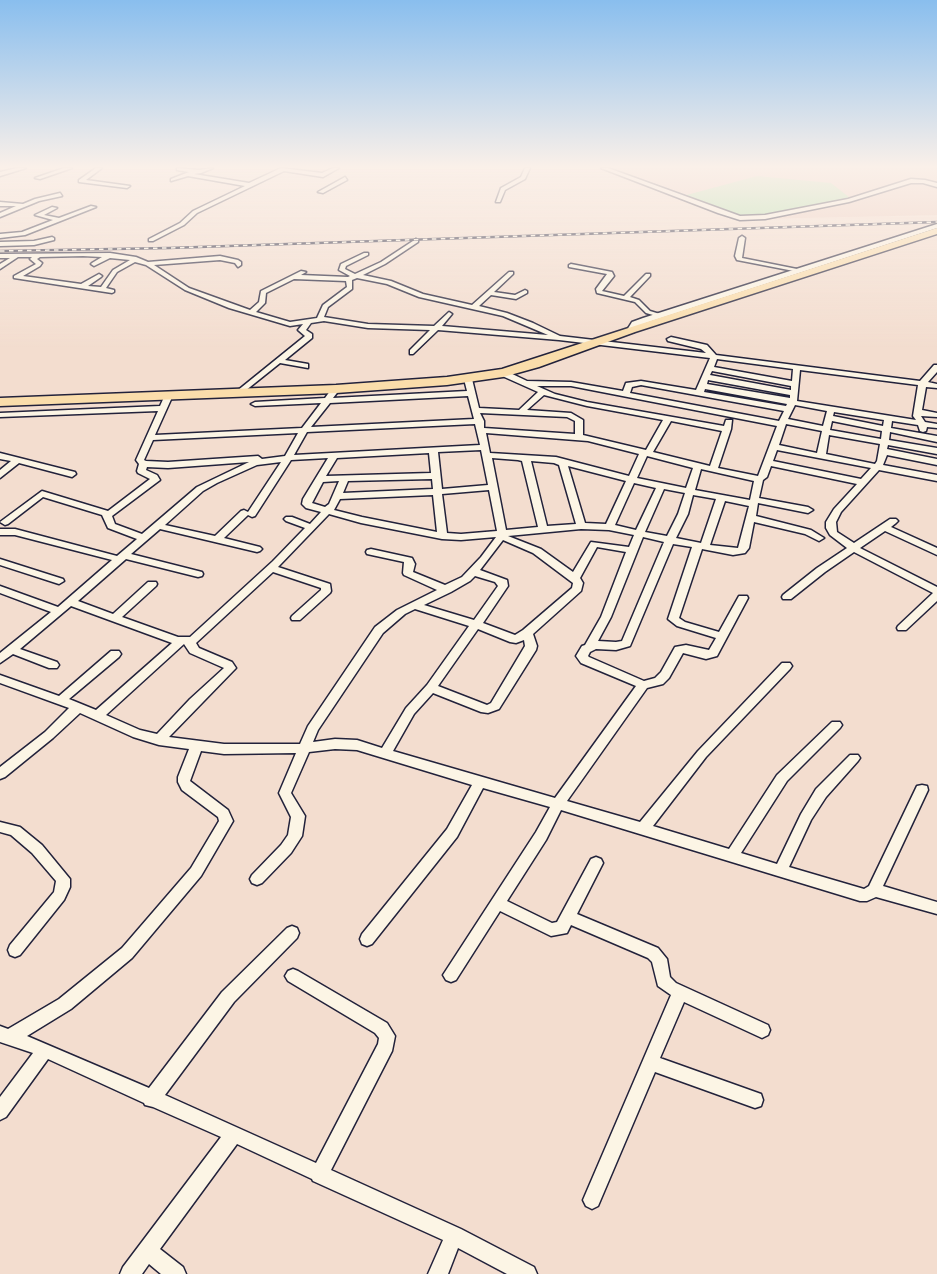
<!DOCTYPE html>
<style>
body{margin:0}
canvas{display:block;background:#f3ddcf}
</style>
<canvas width="937" height="1274"></canvas>
<script>
const ctx = document.querySelector('canvas').getContext('2d');
ctx.lineJoin = 'round';
function paint(path, color) { ctx.fillStyle = color; ctx.fill(path, 'evenodd'); }
const poly = rows => new Path2D(rows.map(r => 'M' + r).join(''));
function stroke(path, color, width, dash) { ctx.strokeStyle = color; ctx.lineWidth = width; ctx.lineCap = dash ? 'butt' : 'round'; ctx.setLineDash(dash || []); ctx.stroke(path); }
const built = poly([
 [613,168,937,168,937,215,755,219]
]);
const green = poly([
 [757,176,831,183,854,201,774,217,738,216,683,196]
]);
const minor = poly([
 [17,168,26,168,0,176,0,172,17,168],
 [64,168,72,168,40,179,35,178,64,168],
 [96,168,102,168,86,180,130,186,127,188,79,182,79,180,96,168],
 [177,168,199,170,213,168,201,173,194,174,249,183,281,168,322,173,333,168,339,168,323,177,284,171,197,213,184,225,153,241,149,241,149,239,180,223,193,211,245,186,188,176,171,181,171,179,189,172,177,170,177,168],
 [525,168,530,168,525,179,505,190,500,202,496,202,501,188,521,177,525,168],
 [601,168,608,168,740,216,765,215,848,199,911,179,925,180,937,183,937,187,923,183,911,183,849,202,765,219,740,220,718,213,601,168],
 [345,177,347,180,323,193,318,192,345,177],
 [60,193,62,196,39,201,0,217,0,213,16,206,0,206,0,202,23,204,35,199,60,193],
 [91,206,96,207,25,235,0,238,0,234,22,232,53,220,35,215,52,207,57,208,44,215,59,218,91,206],
 [742,236,745,238,742,258,802,270,799,272,737,260,735,256,739,238,742,236],
 [52,237,54,238,54,240,34,245,0,246,0,242,34,241,52,237],
 [416,239,418,240,418,242,385,264,363,275,391,281,423,294,472,305,509,272,513,272,513,274,494,292,515,295,525,290,527,291,527,293,516,299,491,295,479,306,507,313,533,323,560,336,706,353,701,349,668,341,667,339,671,337,707,345,716,355,920,381,934,365,937,365,937,372,928,382,937,384,937,388,926,387,922,410,937,413,937,417,921,416,925,422,937,424,937,428,927,427,926,431,923,432,920,431,918,425,892,421,891,428,937,436,937,442,890,432,889,440,937,448,937,454,888,445,887,449,937,459,937,465,887,455,883,465,937,475,937,481,879,470,841,512,836,522,837,532,854,543,890,519,896,519,898,521,896,523,891,527,937,548,937,555,885,531,860,548,937,587,937,601,906,630,898,630,897,628,898,626,933,593,854,552,825,572,791,599,783,599,782,597,783,595,817,568,847,548,830,535,826,528,826,522,834,509,857,484,771,466,767,477,763,480,759,498,808,507,813,510,808,513,758,503,756,516,811,530,824,538,819,541,805,534,754,522,749,548,745,553,733,555,702,549,679,618,685,622,719,632,739,596,747,596,748,598,717,656,706,659,683,653,669,678,663,684,647,688,567,801,640,822,698,751,782,663,790,663,792,666,790,669,706,757,653,826,729,849,777,775,832,722,840,722,842,725,840,728,787,781,741,853,777,864,801,814,816,789,850,755,858,755,860,758,858,761,826,797,811,820,789,867,864,889,869,886,917,786,922,785,927,786,928,790,883,886,937,902,937,914,876,897,867,901,860,901,561,810,546,840,507,901,552,923,557,922,591,859,596,857,601,859,603,863,577,914,658,948,667,959,670,977,676,983,768,1025,770,1030,768,1035,762,1038,684,1002,660,1058,761,1094,763,1100,761,1106,755,1108,655,1072,598,1206,592,1209,586,1206,583,1200,671,995,658,986,652,962,648,958,571,925,567,933,551,936,500,911,456,980,451,982,446,980,443,975,536,832,550,807,483,788,457,837,372,944,367,946,362,944,360,939,362,934,447,829,472,785,357,750,335,749,309,752,291,793,305,816,302,836,291,853,262,883,257,885,252,883,250,879,252,875,281,845,288,835,291,817,279,793,296,753,224,754,201,751,190,781,228,810,233,821,201,876,132,958,71,1009,27,1036,149,1088,222,992,287,928,292,926,297,928,299,933,297,938,234,1002,165,1095,316,1163,378,1044,379,1038,375,1033,288,981,285,976,288,971,293,969,298,971,387,1023,395,1036,392,1051,331,1170,461,1229,534,1267,537,1274,507,1274,458,1248,448,1274,428,1274,443,1240,313,1181,312,1179,237,1144,160,1249,183,1267,186,1274,161,1274,149,1264,142,1274,120,1274,123,1267,221,1137,153,1107,145,1105,144,1103,48,1059,6,1117,0,1120,0,1097,33,1053,0,1042,0,1026,8,1029,59,999,122,948,191,868,219,821,218,817,182,790,178,782,178,777,189,749,159,745,133,737,80,713,53,738,5,777,0,779,0,767,45,732,69,708,0,683,0,675,59,696,111,651,119,651,121,654,119,657,69,699,96,710,172,643,71,606,20,649,57,662,59,665,57,668,49,668,13,654,0,663,0,653,51,612,0,593,0,586,58,607,112,560,15,535,0,535,0,529,15,529,117,556,137,539,108,528,102,515,43,497,8,524,5,525,0,522,42,491,108,511,150,479,138,473,137,471,139,464,136,460,158,411,0,417,0,413,160,406,165,395,169,393,173,395,155,435,302,428,321,403,255,406,251,404,255,402,325,398,333,387,336,387,340,389,333,398,467,391,464,379,468,377,472,379,479,408,519,410,538,392,500,375,500,371,506,371,527,381,571,382,623,391,626,383,641,381,696,390,710,358,559,340,438,330,413,354,410,354,410,350,430,330,368,328,324,321,311,323,306,330,312,334,312,338,285,360,308,364,308,368,280,363,240,395,237,395,237,391,305,336,298,330,303,324,290,326,229,308,185,290,146,265,135,262,117,272,106,288,114,290,114,292,112,293,14,278,14,276,36,264,30,259,32,257,18,257,0,269,0,264,10,258,0,258,0,254,110,253,136,257,148,262,220,256,238,260,241,262,241,265,238,267,235,263,220,260,154,265,189,288,250,310,259,302,261,291,301,271,306,272,301,275,348,277,350,276,339,270,341,264,364,253,368,253,368,255,346,266,345,269,355,274,381,262,416,239],
 [83,256,102,257,92,263,91,264,94,266,110,258,130,260,113,270,101,287,88,286,101,277,102,276,99,274,81,284,23,276,40,266,42,263,37,259,40,257,83,256],
 [357,278,387,284,419,297,503,316,548,335,442,326,452,314,449,312,434,326,368,324,324,317,328,307,352,289,352,280,357,278],
 [294,279,346,281,347,287,323,305,317,318,290,322,256,312,265,303,266,293,294,279],
 [717,359,793,369,792,381,714,367,717,359],
 [800,370,918,385,913,416,916,420,797,401,800,370],
 [712,371,791,386,791,390,710,375,712,371],
 [708,380,790,395,790,398,707,384,708,380],
 [641,385,784,411,779,421,630,393,632,387,641,385],
 [537,386,571,386,777,426,758,476,718,468,731,429,732,420,726,420,724,426,587,402,555,394,537,386],
 [705,389,787,404,786,406,704,392,705,389],
 [544,395,587,406,663,420,646,450,583,435,583,420,571,413,527,410,544,395],
 [468,396,474,419,311,427,330,403,468,396],
 [795,405,827,411,823,426,788,419,795,405],
 [834,412,884,420,883,426,833,416,834,412],
 [480,413,567,417,575,421,575,434,484,428,484,421,480,413],
 [671,421,722,431,710,466,653,452,671,421],
 [832,421,882,431,881,439,830,430,832,421],
 [475,424,480,445,294,455,307,432,475,424],
 [786,424,822,431,817,453,779,445,786,424],
 [298,433,285,456,262,459,258,456,168,462,146,461,144,460,153,440,298,433],
 [486,433,588,441,639,454,629,476,556,457,490,453,486,433],
 [829,435,880,444,877,461,875,464,826,454,829,435],
 [481,450,488,485,442,489,438,452,481,450],
 [777,450,871,468,861,479,773,461,777,450],
 [429,453,431,473,326,476,337,458,429,453],
 [647,456,693,468,686,488,637,478,647,456],
 [328,458,303,499,302,504,306,508,321,512,310,524,292,517,286,517,284,519,286,521,305,528,273,561,190,637,178,637,122,617,156,586,157,584,156,582,148,582,113,614,78,601,126,559,198,577,202,576,203,574,202,572,131,554,160,529,257,552,260,551,262,549,260,547,224,538,248,515,252,517,255,516,291,460,328,458],
 [492,458,518,460,522,461,538,527,506,530,492,458],
 [531,461,554,463,559,465,576,524,547,526,531,461],
 [249,462,197,487,142,534,115,524,112,516,160,480,157,475,146,470,147,467,168,468,249,462],
 [281,462,248,512,244,510,241,511,215,536,165,525,203,491,217,483,257,465,281,462],
 [568,466,626,481,606,524,585,523,568,466],
 [701,469,754,481,750,500,695,490,701,469],
 [432,479,433,489,343,493,348,481,432,479],
 [339,481,329,504,325,507,312,503,323,482,339,481],
 [634,483,656,488,636,530,615,525,634,483],
 [664,489,685,493,678,514,667,536,645,532,664,489],
 [489,490,497,531,461,534,447,533,442,494,489,490],
 [433,495,437,532,362,517,334,510,340,499,433,495],
 [693,495,716,499,701,543,676,538,688,514,693,495],
 [725,501,749,506,738,548,710,545,725,501],
 [329,514,361,523,442,539,461,540,496,537,481,557,462,577,445,585,413,572,415,564,412,558,371,549,367,550,366,552,367,554,404,562,403,573,404,575,437,590,397,610,375,627,308,726,300,744,224,744,169,737,236,668,232,662,199,648,196,643,273,572,321,588,321,590,292,616,291,618,292,620,300,620,330,593,331,591,330,584,278,567,329,514],
 [581,529,609,530,634,535,629,547,591,542,573,572,541,549,508,536,581,529],
 [643,537,664,542,622,641,616,642,598,641,611,617,643,537],
 [503,540,533,553,573,583,572,588,523,630,515,635,483,623,508,586,507,580,480,570,503,540],
 [673,544,692,547,668,619,677,626,716,638,709,650,686,645,675,647,661,672,655,678,644,681,589,657,588,656,590,652,596,649,616,650,630,646,673,544],
 [597,547,626,552,601,617,585,645,582,646,576,656,581,663,636,686,555,798,393,751,414,714,433,693,481,712,488,713,499,709,536,650,537,646,533,634,581,591,583,583,580,578,597,547],
 [475,576,495,582,498,586,474,620,424,605,451,592,470,581,475,576],
 [415,609,469,626,427,685,406,708,382,748,357,740,335,739,313,742,318,730,383,633,405,614,415,609],
 [478,629,510,642,516,643,524,640,525,646,491,703,487,705,438,686,478,629],
 [184,644,190,653,224,668,190,699,157,734,140,730,106,715,184,644],
 [571,264,612,272,614,276,602,291,624,296,646,274,650,274,650,276,630,297,639,300,650,311,663,315,660,317,646,313,635,302,597,293,596,289,607,274,569,267,569,265,571,264],
 [0,453,75,472,76,474,72,477,19,463,0,478,0,470,11,461,0,459,0,453],
 [0,559,63,579,64,581,59,584,0,565,0,559],
 [0,822,20,827,42,845,70,879,70,887,64,900,20,955,15,957,10,955,8,950,10,945,54,892,56,881,32,853,11,835,0,832,0,822]
]);
const tertiary = poly([
 [937,224,937,228,649,322,638,326,634,332,628,332,627,330,632,322,643,318,937,224]
]);
const trunk = poly([
 [937,228,937,234,635,332,539,367,503,377,447,385,336,393,0,406,0,398,336,385,447,377,502,369,937,228]
]);
const rail = poly([
 [0,251,169,248,937,222]
]);
paint(built, '#edccbf');
paint(green, '#a9e3a9');
stroke(minor, '#22223b', 3);
stroke(tertiary, '#22223b', 3);
stroke(trunk, '#22223b', 3);
paint(minor, '#fcf5e5');
paint(tertiary, '#fcf5e5');
paint(trunk, '#faddab');
stroke(rail, '#22223b', 2.5);
stroke(rail, '#fcf5e5', 1.5, [4.5]);
const sky = ctx.createLinearGradient(0, 0, 0, 347);
sky.addColorStop(0, '#89beee');
sky.addColorStop(0.48, '#faf0e9');
sky.addColorStop(1, '#faf0e900');
ctx.fillStyle = sky;
ctx.fillRect(0, 0, 937, 347);
</script>
